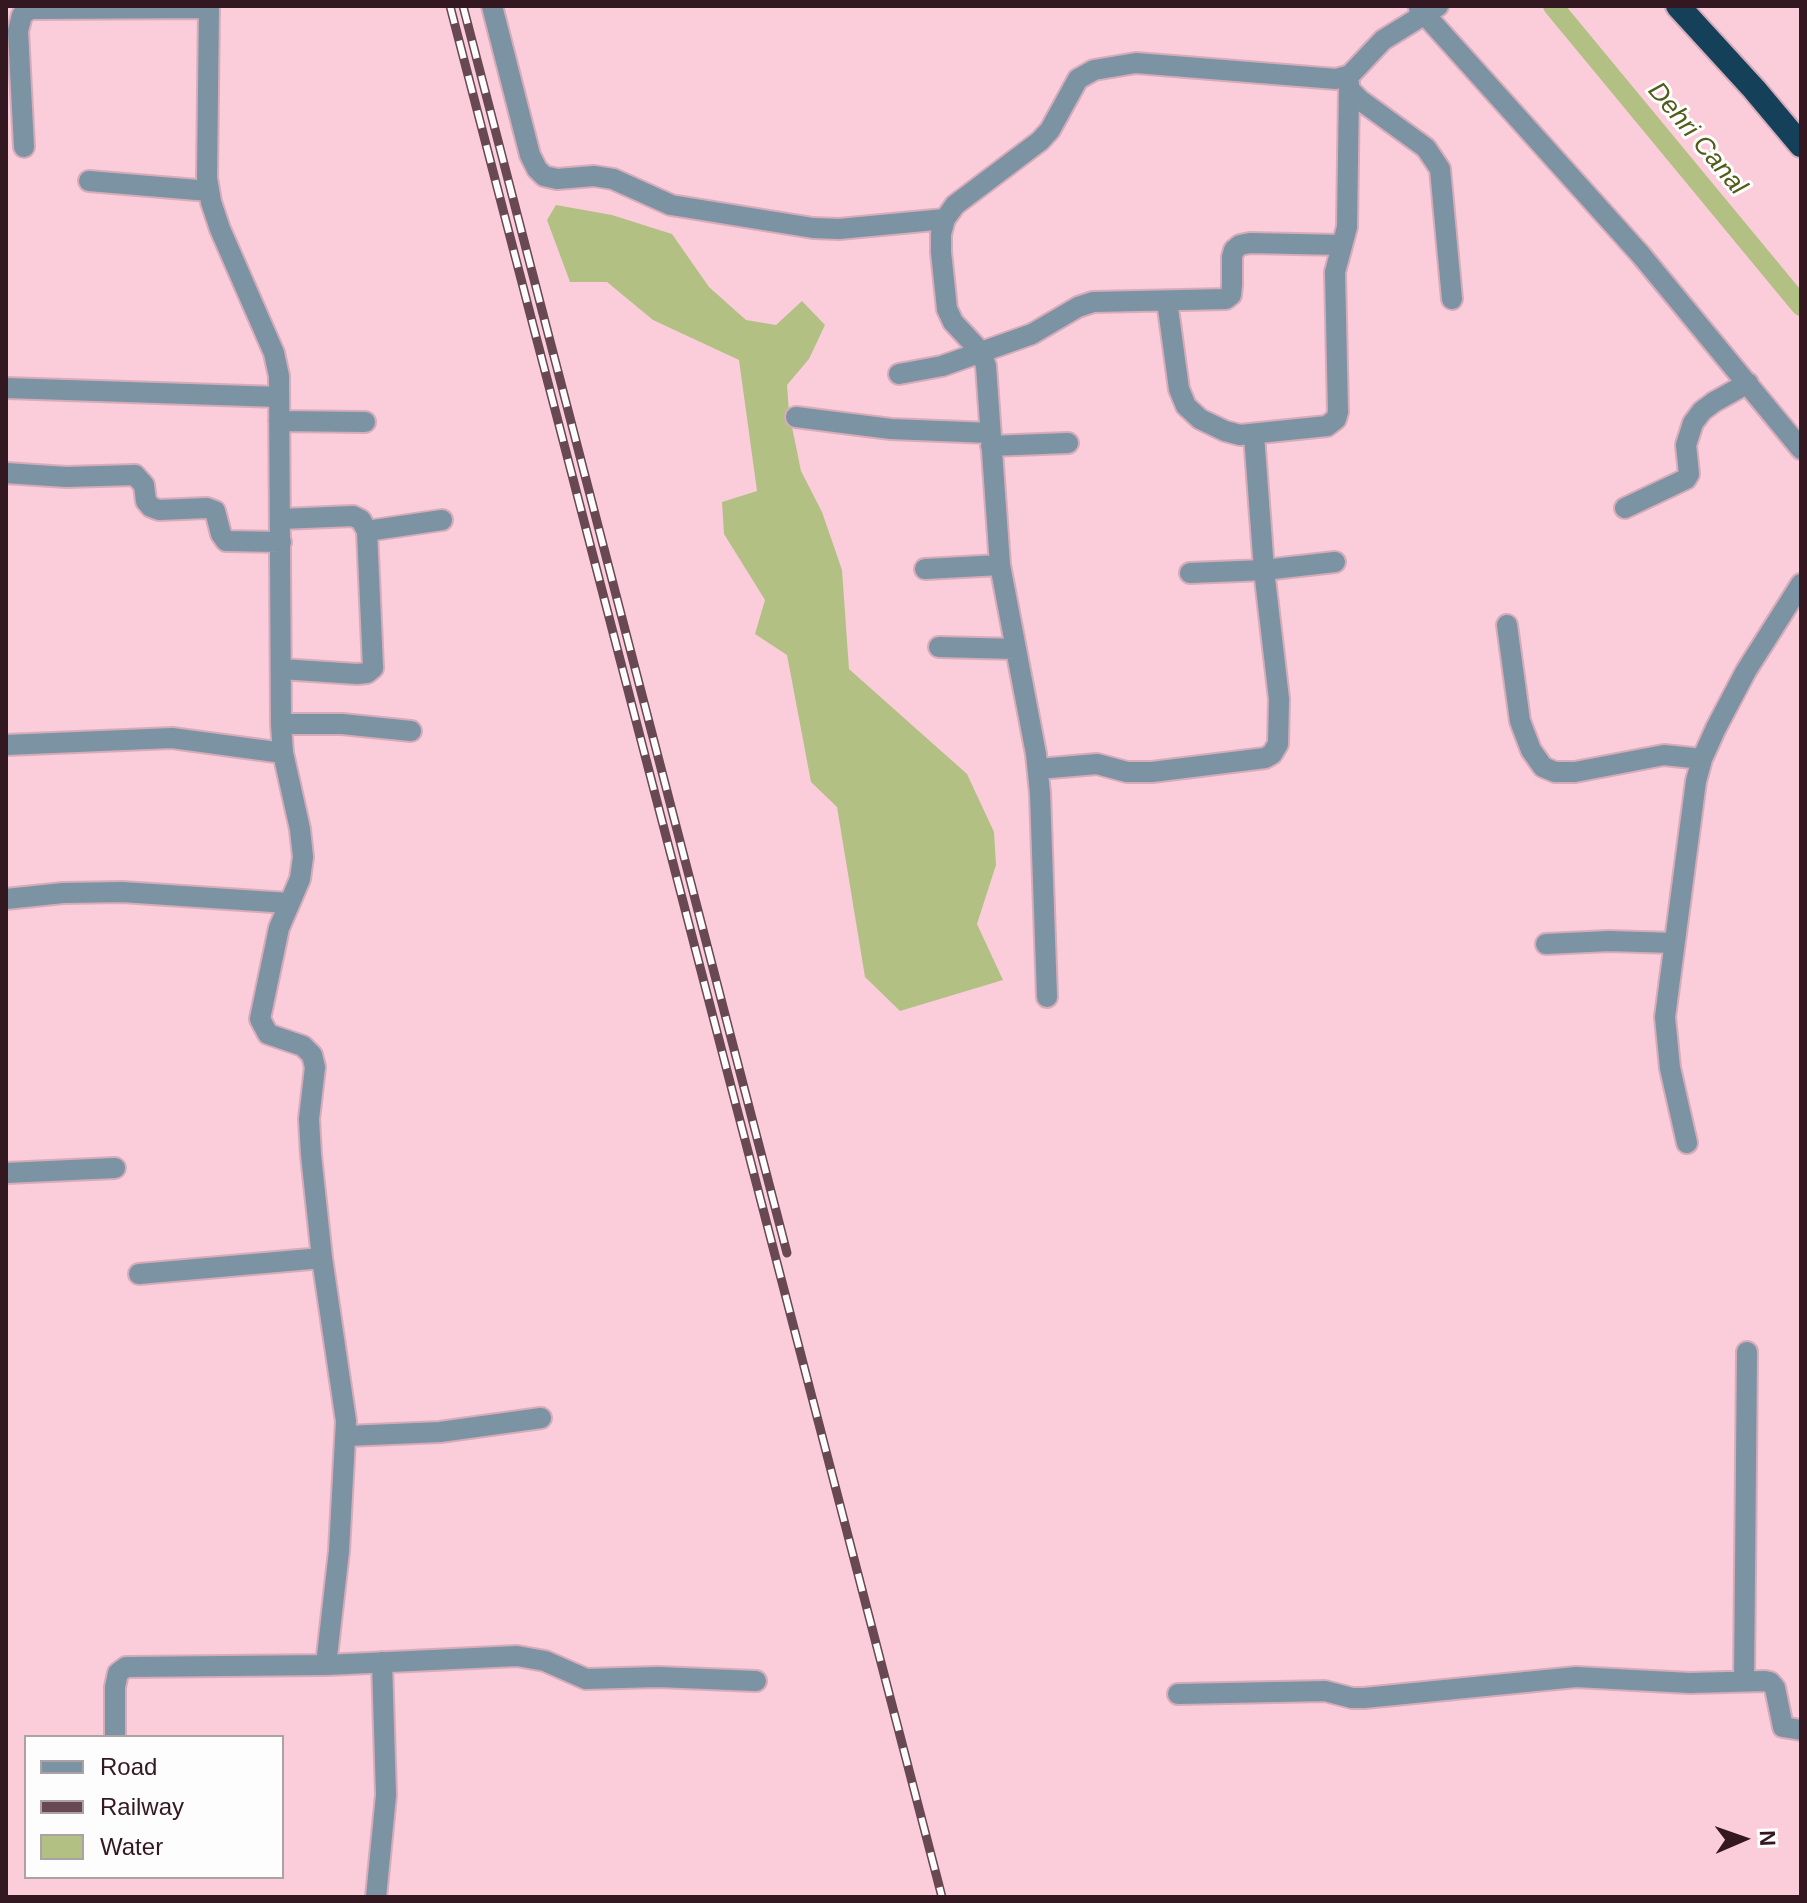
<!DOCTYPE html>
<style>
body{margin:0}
#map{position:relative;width:1807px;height:1903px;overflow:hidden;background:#fbcddb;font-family:Helvetica,sans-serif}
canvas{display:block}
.frame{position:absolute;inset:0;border:8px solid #331822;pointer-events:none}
.legend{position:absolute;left:24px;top:1735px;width:260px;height:144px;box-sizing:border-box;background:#fcfdfc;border:2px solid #aca1a5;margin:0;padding:10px 14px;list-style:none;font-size:24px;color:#331822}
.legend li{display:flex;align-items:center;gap:16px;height:40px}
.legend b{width:40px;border:2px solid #aca1a5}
.north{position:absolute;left:1703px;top:1799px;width:80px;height:80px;-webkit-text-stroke:6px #fcfdfc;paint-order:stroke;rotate:88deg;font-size:22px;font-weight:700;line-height:32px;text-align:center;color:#331822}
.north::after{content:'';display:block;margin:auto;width:28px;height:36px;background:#331822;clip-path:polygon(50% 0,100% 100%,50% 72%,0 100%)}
</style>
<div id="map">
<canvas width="1807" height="1903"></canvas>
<div class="frame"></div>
<ul class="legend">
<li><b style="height:10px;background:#7b93a3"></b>Road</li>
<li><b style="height:10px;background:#684853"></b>Railway</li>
<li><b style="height:22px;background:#b3c084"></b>Water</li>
</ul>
<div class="north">N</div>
</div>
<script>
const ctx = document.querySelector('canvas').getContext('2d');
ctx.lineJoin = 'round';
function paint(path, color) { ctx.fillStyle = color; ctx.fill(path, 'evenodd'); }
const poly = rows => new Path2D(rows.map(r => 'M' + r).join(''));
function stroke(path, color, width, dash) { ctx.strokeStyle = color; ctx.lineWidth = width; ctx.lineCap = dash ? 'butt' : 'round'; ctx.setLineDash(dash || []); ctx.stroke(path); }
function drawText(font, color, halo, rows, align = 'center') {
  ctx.font = font + ' Helvetica,sans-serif'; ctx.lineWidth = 6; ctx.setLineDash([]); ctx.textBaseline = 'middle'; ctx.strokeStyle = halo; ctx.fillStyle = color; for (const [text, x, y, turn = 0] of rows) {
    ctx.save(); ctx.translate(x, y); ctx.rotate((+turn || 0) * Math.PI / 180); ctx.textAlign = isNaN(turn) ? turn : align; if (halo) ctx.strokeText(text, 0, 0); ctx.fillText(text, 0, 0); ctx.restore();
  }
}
const water = poly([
 [556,205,612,215,672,234,709,287,746,320,776,325,802,301,825,325,809,359,787,385,789,412,801,471,822,512,842,570,849,669,967,774,994,832,996,865,977,924,1003,980,900,1011,865,977,837,807,811,782,787,655,755,634,765,600,724,534,722,502,757,491,739,360,653,320,607,282,570,282,547,220]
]);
const canal = poly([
 [1553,6,1801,306]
]);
const minor = poly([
 [209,6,207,178,211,202,220,229,274,353,279,376,281,724,283,753,300,829,303,857,300,879,279,928,260,1019,268,1034,303,1046,312,1055,315,1067,309,1119,311,1155,322,1258,346,1421,339,1551,326,1665,517,1656,545,1661,586,1679,658,1677,756,1681],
 [492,6,530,155,537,169,544,176,557,179,594,176,613,179,671,205,813,228,839,229,945,219],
 [1419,8,1641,255,1801,449],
 [1349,83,1349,89,1360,100,1426,148,1440,169,1452,299],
 [24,147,18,31,22,15,30,9,209,8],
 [89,181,209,191],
 [1167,301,1179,389,1186,406,1200,419,1225,431,1240,435,1327,426,1336,419,1338,412,1335,272,1347,227,1349,89],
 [899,374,942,366,1032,334,1078,307,1093,302,1226,299,1231,295,1232,285,1232,257,1234,250,1240,245,1250,243,1342,245],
 [6,388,279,397],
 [796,417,891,429,990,433],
 [279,421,365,422],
 [991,446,1068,443],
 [6,473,66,477,135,475,144,485,146,501,151,507,159,510,207,508,215,511,221,534,226,541,281,542],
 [1625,508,1686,479,1689,474,1686,445,1693,423,1702,411,1714,402,1748,383],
 [281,519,353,516,361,520,367,531,442,520],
 [925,569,1000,565],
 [1190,573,1264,570,1254,435],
 [1507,625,1520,721,1531,750,1543,767,1555,772,1575,772,1664,755,1702,759],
 [939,647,1016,649],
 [281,669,357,674,367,673,373,668,367,531],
 [281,724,342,724,411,731],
 [6,745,172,738,283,753],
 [1038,769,1097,764,1127,772,1152,772,1265,758,1272,754,1278,744,1279,699,1264,570,1335,562],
 [6,899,63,893,122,892,288,903],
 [1546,944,1609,941,1674,943],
 [1047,997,1040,793,1036,754,1000,565,986,366,981,352,953,322,947,309,941,252,941,234,945,219,955,205,1040,141,1050,130,1078,79,1094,70,1136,63,1336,79,1350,75,1383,40,1438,6],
 [1687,1143,1670,1068,1665,1017,1696,781,1702,759,1716,728,1746,671,1801,584],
 [6,1173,115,1168],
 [139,1274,322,1258],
 [346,1436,440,1432,541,1418],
 [1744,1681,1747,1352],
 [1178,1694,1325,1691,1352,1698,1364,1698,1576,1677,1690,1683,1765,1681,1770,1682,1775,1688,1783,1727,1801,1730],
 [115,1737,115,1687,118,1673,126,1667,326,1665],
 [376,1897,386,1795,382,1662]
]);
const highway = poly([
 [1678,6,1754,89,1801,145]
]);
const rail = poly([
 [450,6,942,1897],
 [463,6,787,1253]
]);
const waterNames = [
 ["Dehri Canal",1697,139,50]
];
paint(water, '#b3c084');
stroke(canal, '#b3c084', 20);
stroke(minor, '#d7acba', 24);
stroke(highway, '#d7acba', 28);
stroke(minor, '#7b93a3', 20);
stroke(highway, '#144059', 24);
stroke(rail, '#684853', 9);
stroke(rail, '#fcfdfc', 6, [18]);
drawText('italic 26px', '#515b1a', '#fcfdfc', waterNames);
</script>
